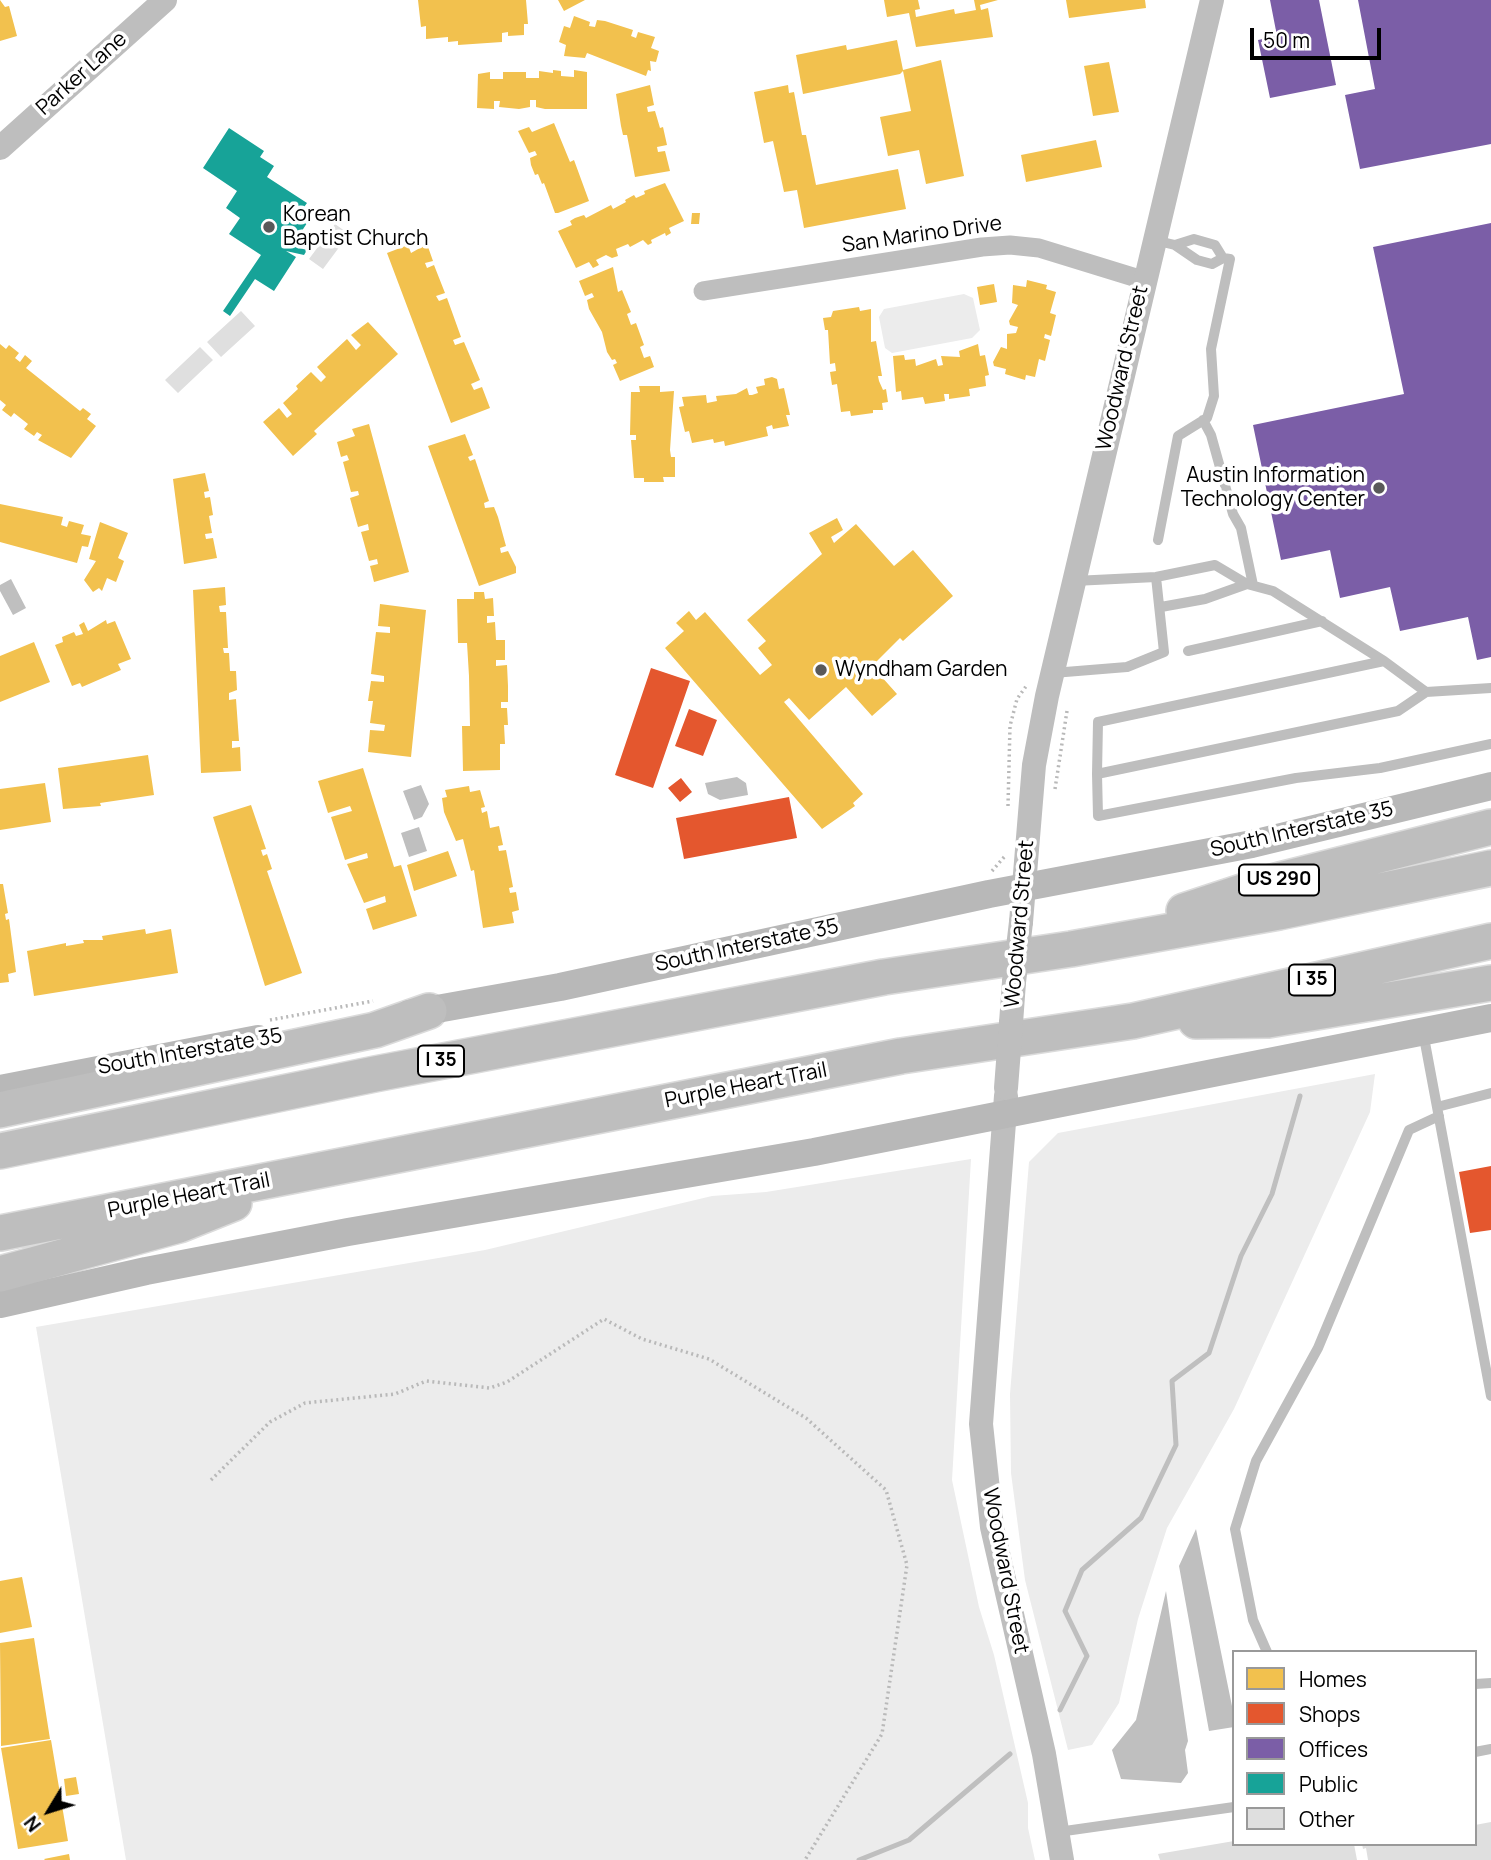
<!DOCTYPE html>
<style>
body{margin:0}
#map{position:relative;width:1491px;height:1860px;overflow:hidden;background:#fff;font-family:Manrope,sans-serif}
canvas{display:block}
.legend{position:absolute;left:1232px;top:1650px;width:245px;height:196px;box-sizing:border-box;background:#fff;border:2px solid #999;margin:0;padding:9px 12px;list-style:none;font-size:21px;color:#000}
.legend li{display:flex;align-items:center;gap:14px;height:35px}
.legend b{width:35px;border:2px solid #999}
.north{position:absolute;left:14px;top:1776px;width:70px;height:70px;-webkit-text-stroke:5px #fff;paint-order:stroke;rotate:232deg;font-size:19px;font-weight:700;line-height:28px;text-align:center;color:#000}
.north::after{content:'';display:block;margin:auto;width:24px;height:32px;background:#000;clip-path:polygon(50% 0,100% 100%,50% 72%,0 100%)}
.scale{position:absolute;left:1250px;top:28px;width:131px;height:32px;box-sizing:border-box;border:4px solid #000;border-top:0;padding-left:9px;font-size:21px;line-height:24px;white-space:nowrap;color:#000;-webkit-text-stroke:5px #fff;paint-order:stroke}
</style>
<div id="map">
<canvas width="1491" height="1860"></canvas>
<ul class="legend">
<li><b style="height:19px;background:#f2c14e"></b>Homes</li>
<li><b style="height:19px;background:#e4572e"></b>Shops</li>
<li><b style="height:19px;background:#7b5ea7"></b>Offices</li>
<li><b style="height:19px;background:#17a398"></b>Public</li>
<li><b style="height:19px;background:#dfdfdf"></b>Other</li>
</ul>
<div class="north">N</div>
<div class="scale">50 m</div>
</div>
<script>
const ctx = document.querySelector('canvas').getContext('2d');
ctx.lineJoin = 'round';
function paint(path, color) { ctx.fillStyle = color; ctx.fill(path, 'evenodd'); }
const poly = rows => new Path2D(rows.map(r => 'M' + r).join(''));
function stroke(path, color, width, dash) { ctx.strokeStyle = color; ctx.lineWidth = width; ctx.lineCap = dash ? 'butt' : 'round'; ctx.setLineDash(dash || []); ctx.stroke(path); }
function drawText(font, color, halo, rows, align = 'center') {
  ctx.font = font + ' Manrope,sans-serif'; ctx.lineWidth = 7; ctx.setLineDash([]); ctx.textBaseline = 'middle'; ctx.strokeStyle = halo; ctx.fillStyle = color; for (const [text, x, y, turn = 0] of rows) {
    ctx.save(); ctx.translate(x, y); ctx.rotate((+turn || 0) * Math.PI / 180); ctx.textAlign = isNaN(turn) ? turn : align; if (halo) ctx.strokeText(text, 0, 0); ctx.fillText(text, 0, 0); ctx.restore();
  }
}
const green = poly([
 [964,294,973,298,980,330,972,338,892,353,885,348,879,317,884,309],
 [1375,1074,1370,1112,1234,1409,1167,1528,1138,1619,1119,1703,1092,1745,1068,1750,1025,1580,1011,1473,1010,1394,1029,1162,1058,1133],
 [971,1159,952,1480,979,1607,994,1655,1028,1803,1028,1828,1035,1860,126,1860,36,1327,485,1250,712,1196,766,1192]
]);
const water = poly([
 [11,579,26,608,13,615,0,591,0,585],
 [737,777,746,783,748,795,720,800,708,794,705,783],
 [421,785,429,804,422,817,414,820,403,791],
 [419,827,427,851,409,857,401,833],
 [1196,1529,1234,1716,1234,1727,1209,1731,1179,1566],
 [1166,1591,1188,1741,1185,1750,1188,1773,1181,1783,1121,1779,1112,1750,1136,1720]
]);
const homes = poly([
 [0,0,5,7,9,6,17,36,0,41],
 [418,0,526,0,528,24,524,24,524,35,508,36,508,32,502,33,502,42,458,45,458,41,448,42,448,37,426,39,426,26,421,27],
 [558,0,585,0,564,11],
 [884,0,918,0,920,9,915,10,916,17,954,9,955,14,976,10,974,0,998,0,980,5,981,10,988,8,993,37,916,47,909,13,887,17],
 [1066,0,1145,0,1146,8,1069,18],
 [574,16,590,22,589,26,595,27,597,20,605,21,633,30,631,36,636,38,638,32,655,37,651,48,659,51,656,62,650,61,651,71,648,70,646,76,587,53,585,58,564,56,566,45,559,42,564,26,570,28],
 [897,40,903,70,941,60,964,176,926,184,919,150,888,156,880,117,911,111,903,71,900,74,803,94,796,55,846,45,847,50],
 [1109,62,1119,112,1093,116,1084,66],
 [553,70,561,71,561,76,574,77,574,70,587,72,587,109,545,109,536,107,536,100,530,100,530,107,519,109,499,107,500,101,494,101,494,109,477,108,478,74,490,72,490,79,503,79,503,72,526,72,526,78,539,78,539,71,553,73],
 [650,85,654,105,647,107,648,112,655,111,660,128,663,127,667,145,657,147,658,152,665,151,670,171,635,177,627,135,623,135,621,126,616,94],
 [788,85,789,93,794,92,802,135,806,135,816,185,898,169,906,209,804,228,797,190,784,192,773,141,764,143,754,92],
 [554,123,570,162,574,160,589,201,558,213,555,213,544,183,542,184,538,174,535,175,531,165,530,158,537,155,535,151,529,153,518,131,529,127,532,132],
 [1096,140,1102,167,1026,182,1021,155],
 [665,183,684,221,669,228,671,233,666,236,665,233,651,240,652,243,648,245,643,240,630,247,628,244,616,249,618,256,612,258,606,255,596,260,599,265,593,268,589,262,576,268,558,231,572,225,570,221,575,218,584,215,586,218,611,205,613,209,626,202,625,200,634,195,636,198,645,194,644,191],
 [692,213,700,213,699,224,691,224],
 [427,244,433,261,425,263,427,268,434,265,445,293,436,296,439,301,447,298,461,337,453,340,455,345,464,342,480,380,471,384,474,390,482,387,490,408,451,423,387,253,408,245,411,253],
 [613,267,618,292,622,290,631,312,627,314,631,325,636,323,644,345,640,347,644,358,650,356,654,367,620,381,613,365,617,363,615,359,612,360,607,352,602,332,589,309,587,300,594,297,592,293,585,296,579,281],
 [1027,280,1047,285,1046,289,1056,292,1050,313,1056,315,1051,336,1045,334,1044,338,1050,340,1045,361,1039,359,1035,377,1026,375,1025,380,1005,374,1006,369,994,366,993,362,1001,347,1007,349,1007,334,1016,333,1018,327,1010,325,1009,321,1018,305,1012,303,1013,285,1026,287],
 [994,284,997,302,980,305,977,287],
 [859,307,860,311,871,309,871,342,876,341,882,376,878,376,879,381,883,390,886,389,888,402,882,403,883,410,873,410,873,413,851,416,850,411,841,412,837,384,832,385,830,372,836,371,835,363,830,364,828,330,825,330,823,318,831,317,833,311],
 [368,322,398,354,314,431,317,434,293,456,263,422,279,408,287,418,292,414,283,403,298,389,296,386,311,372,321,382,326,377,317,367,347,339,356,350,361,345,351,335],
 [0,344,6,349,9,345,19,353,15,358,20,362,25,355,32,361,26,368,80,411,83,408,91,414,87,419,96,426,71,458,38,440,42,435,37,432,34,436,24,429,28,424,14,413,11,417,2,410,6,405,0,400],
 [978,344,980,356,985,355,989,375,985,376,986,386,969,389,970,396,949,399,949,394,944,394,945,401,925,404,923,397,902,400,901,391,896,392,893,356,904,355,905,360,915,359,916,366,936,359,938,366,943,365,941,356,960,357,959,351],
 [772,377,777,379,779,389,784,388,790,415,786,415,789,426,773,429,772,425,766,427,768,436,725,446,724,441,714,443,713,439,692,443,689,431,685,432,679,407,684,406,682,397,706,395,707,403,717,401,716,396,736,394,747,388,749,395,752,395,758,393,756,387,765,385,764,379],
 [639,386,660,386,660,392,674,391,670,450,671,457,675,457,675,477,663,477,664,482,644,482,644,478,634,478,631,440,636,440,636,435,630,435,631,392,640,392],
 [369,424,409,572,374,582,370,566,378,564,377,559,369,561,361,532,369,530,368,524,358,527,350,498,359,495,358,491,351,492,343,462,349,460,347,455,341,457,337,442,355,436,352,429],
 [465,434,473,455,468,457,470,461,475,459,489,501,484,503,485,508,494,507,498,517,506,546,500,548,501,553,508,551,516,567,516,573,479,586,428,446],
 [205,473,209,491,204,492,205,498,210,497,213,515,209,516,212,533,205,534,206,539,213,538,217,558,184,564,173,479],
 [0,504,63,517,61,525,67,527,69,521,84,525,81,534,91,536,88,547,82,546,77,563,0,542],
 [837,518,843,530,831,537,834,543,856,524,894,566,913,550,953,596,903,641,900,638,872,666,897,694,872,716,846,687,809,720,789,698,784,702,863,794,853,803,855,806,822,829,665,648,684,631,676,623,689,611,696,620,705,612,760,675,772,665,758,648,766,641,747,620,822,554,809,533],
 [100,522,128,533,118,558,124,561,116,582,107,578,102,591,99,588,93,592,84,580,96,561,89,559],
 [225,587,226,605,219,606,220,612,226,612,228,648,223,648,224,653,229,653,230,671,236,671,237,690,229,693,229,700,236,699,239,741,232,741,232,748,240,747,241,771,201,773,193,590],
 [474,592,484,592,485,599,493,598,494,616,487,616,487,623,495,622,496,640,505,640,505,660,496,660,496,666,507,665,508,686,508,702,501,702,501,708,507,708,508,725,504,725,505,744,500,744,500,770,463,771,462,726,470,726,469,676,467,643,458,643,457,599,474,599],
 [380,604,426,610,411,757,368,752,370,730,384,731,385,725,370,723,373,701,368,701,371,681,384,682,384,676,371,674,376,632,390,633,390,627,378,626],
 [106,620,107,624,115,621,131,659,118,664,121,670,82,687,80,683,72,686,55,645,63,642,62,637,74,632,76,636,83,634,79,625,84,622,88,631],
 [34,642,50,682,0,702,0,656],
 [148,755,154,795,100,803,101,806,63,809,58,768],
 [363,768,394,867,401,865,417,916,373,930,366,909,386,902,385,896,364,903,347,864,368,858,367,853,345,860,331,817,352,811,350,806,328,813,318,781],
 [45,783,51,822,0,830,0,789],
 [469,786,470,792,480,790,485,807,481,808,482,813,487,811,490,828,499,826,503,845,498,846,499,851,506,850,513,887,509,888,510,893,516,892,519,910,512,912,514,923,483,928,474,870,471,871,463,839,456,841,444,812,442,798,447,797,445,790],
 [251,805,266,849,261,850,263,856,267,854,272,869,267,871,302,973,265,986,213,817],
 [448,851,457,876,414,891,407,865],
 [0,884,3,884,8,913,5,914,6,920,9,919,16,972,8,974,9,982,0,983],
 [145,929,146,934,171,929,178,973,34,996,27,951,66,943,66,946,84,943,83,940,103,940,102,936],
 [22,1577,32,1627,0,1633,0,1581],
 [34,1638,50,1739,1,1746,0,1643],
 [51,1740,68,1841,18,1849,1,1748],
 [76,1777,79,1794,66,1796,64,1779],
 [69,1854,70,1860,45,1860,44,1859]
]);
const shops = poly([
 [651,668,690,681,653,788,615,775],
 [689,709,717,720,703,756,675,746],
 [681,778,692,792,680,802,668,788],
 [789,797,797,838,684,859,676,818],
 [1491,1166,1491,1230,1470,1233,1459,1172]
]);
const offices = poly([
 [1270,0,1319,0,1336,85,1270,98,1258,40,1277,36],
 [1358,0,1491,0,1491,144,1360,169,1345,95,1375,89],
 [1491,223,1491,657,1477,660,1468,617,1400,631,1390,587,1340,598,1330,550,1281,560,1253,425,1404,394,1373,247]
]);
const public = poly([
 [229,128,264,151,260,157,274,166,267,177,307,203,299,214,309,220,292,246,307,250,304,255,286,251,296,257,274,291,255,279,230,316,223,311,261,255,229,234,240,218,226,208,237,191,203,168]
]);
const stream = poly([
 [1060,1710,1087,1656,1065,1611,1082,1570,1141,1518,1176,1445,1172,1381,1209,1353,1241,1256,1272,1194,1300,1096],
 [859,1860,909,1840,1010,1754]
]);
const building = poly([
 [335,224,349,234,323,269,309,259],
 [241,311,255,326,221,357,207,342],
 [200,347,213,360,178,393,165,380],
 [1491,1822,1491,1860,1368,1860,1366,1848,1363,1849,1362,1844,1475,1844,1475,1825],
 [1234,1841,1234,1844,1249,1846,1354,1844,1357,1860,1160,1860,1158,1854]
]);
const path = poly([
 [1055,789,1067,711],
 [1008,806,1010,726,1017,699,1027,685],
 [992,871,1005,856],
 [270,1020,373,1001],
 [211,1480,270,1422,305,1403,395,1394,426,1381,490,1388,507,1382,604,1319,642,1339,709,1359,806,1418,886,1490,907,1565,882,1734,805,1860]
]);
const service = poly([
 [1154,240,1175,245,1197,260,1212,264,1223,258],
 [1203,420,1211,435,1233,514,1241,528,1253,585],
 [1158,540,1178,436,1207,418,1214,396,1211,349,1230,259,1223,258,1215,245,1194,239,1175,245],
 [1074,581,1156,577,1215,565,1247,584,1273,591,1384,661,1426,692],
 [1161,607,1205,599,1247,584],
 [1188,651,1322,621],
 [1053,673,1127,667,1164,652,1156,577],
 [1491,688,1426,692,1398,711,1097,774,1098,816,1296,778,1380,768,1491,744],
 [1097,774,1098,722,1384,661],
 [1423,1032,1491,1396],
 [1437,1107,1491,1093],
 [1267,1652,1253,1620,1235,1529,1256,1461,1318,1348,1409,1130,1439,1116],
 [1475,1684,1491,1683],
 [1475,1752,1491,1749],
 [1058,1832,1234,1807]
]);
const minor = poly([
 [703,291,982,247,1010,245,1039,248,1143,280]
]);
const tertiary = poly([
 [0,148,165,0],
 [1021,922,1034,765,1047,696,1212,0],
 [1011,1023,1014,982],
 [1006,1096,981,1424,992,1527,1044,1754,1062,1860]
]);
const secondary = poly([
 [409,1014,560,987,989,894,1252,844,1491,786],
 [0,1089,258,1039],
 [0,1304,146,1271,348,1232,814,1152,1491,1018]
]);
const motorway = poly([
 [1184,911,1272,882,1491,827],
 [1196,1021,1268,1020,1491,983],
 [0,1110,375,1030,429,1011],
 [0,1151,375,1074,884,977,1071,949,1279,912,1491,868],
 [0,1233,901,1056,1133,1021,1491,941],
 [0,1274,179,1225,234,1203]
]);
const tertiaryBridge = poly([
 [1014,982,1021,922],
 [1006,1088,1011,1023]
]);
const markers = [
 [269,227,7,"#595959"],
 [1379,488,7,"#595959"],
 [821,670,7,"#595959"]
];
const shields = [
 [1279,880,80],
 [1312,980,46],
 [441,1061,46]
];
const shieldNames = [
 ["US 290",1279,880],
 ["I 35",1312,980],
 ["I 35",441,1061]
];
const streetNames = [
 ["Parker Lane",82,74,-42],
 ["San Marino Drive",922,235,-8],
 ["Woodward Street",1123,368,-77],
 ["South Interstate 35",1302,830,-13],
 ["Woodward Street",1020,924,-85],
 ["South Interstate 35",747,946,-12],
 ["South Interstate 35",190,1052,-10],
 ["Purple Heart Trail",746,1086,-11],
 ["Purple Heart Trail",189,1196,-11],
 ["Woodward Street",1005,1571,79]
];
const poiNames = [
 ["Korean",283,215],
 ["Baptist Church",283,239],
 ["Austin Information",1365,476,"right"],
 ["Technology Center",1365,500,"right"],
 ["Wyndham Garden",835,670]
];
paint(green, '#ececec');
paint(water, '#bfbfbf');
paint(homes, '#f2c14e');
paint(shops, '#e4572e');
paint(offices, '#7b5ea7');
paint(public, '#17a398');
stroke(stream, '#bfbfbf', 5);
paint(building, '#dfdfdf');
stroke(motorway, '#dbdbdb', 38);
stroke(path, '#b9b9b9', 3.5, [2, 3.5]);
stroke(service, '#bebebe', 10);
stroke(minor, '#bebebe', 19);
stroke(tertiary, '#bebebe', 24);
stroke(secondary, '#b8b8b8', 28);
stroke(motorway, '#bebebe', 35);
stroke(tertiaryBridge, '#bebebe', 24);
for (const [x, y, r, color] of markers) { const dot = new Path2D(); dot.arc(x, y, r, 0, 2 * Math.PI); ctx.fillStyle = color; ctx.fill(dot); stroke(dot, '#fff', 2.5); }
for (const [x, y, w] of shields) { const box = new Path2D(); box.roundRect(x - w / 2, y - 15.5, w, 31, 5); ctx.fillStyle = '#fff'; ctx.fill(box); stroke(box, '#000', 2); }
drawText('bold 19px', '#000', null, shieldNames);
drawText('21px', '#000', '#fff', streetNames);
drawText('21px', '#000', '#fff', poiNames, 'left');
</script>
